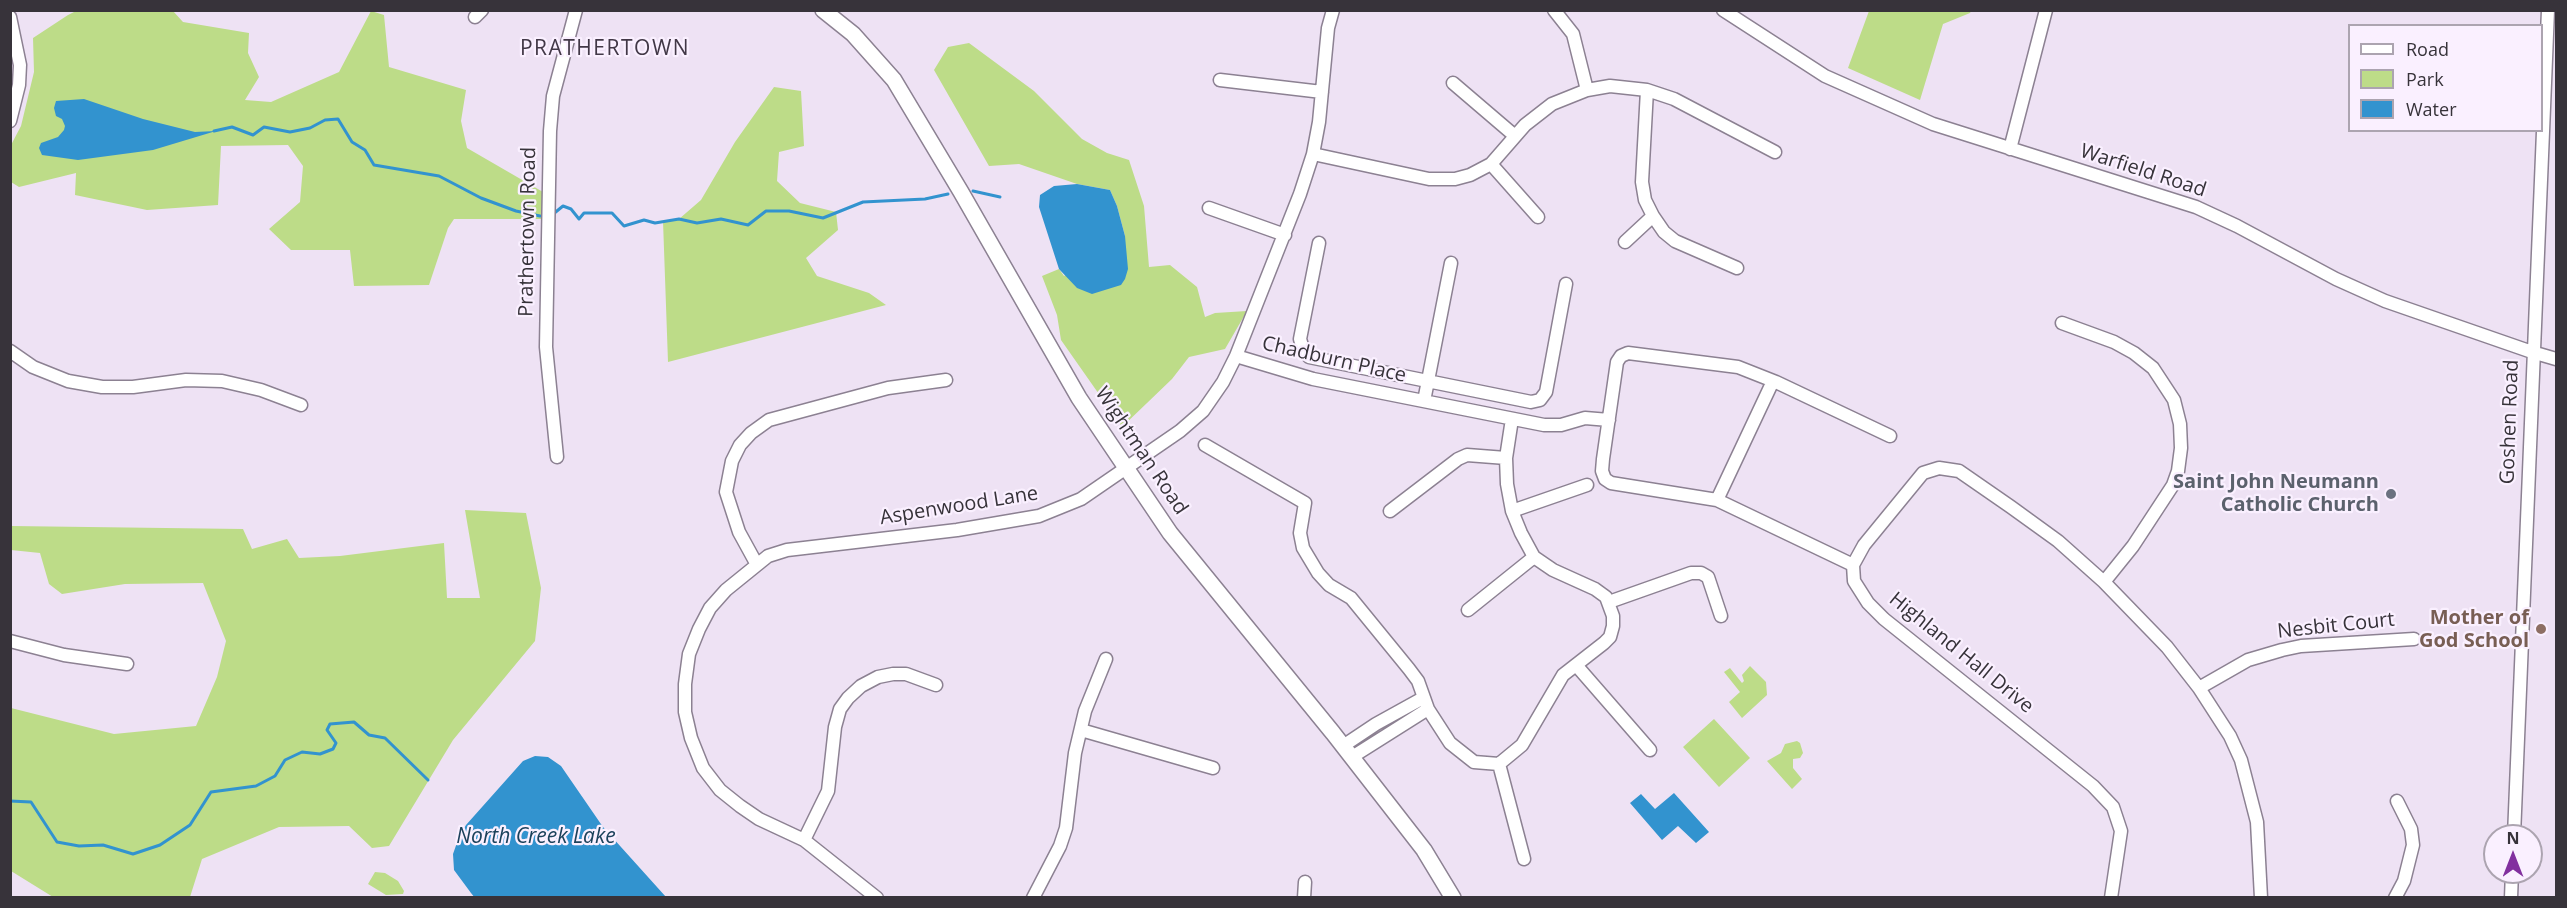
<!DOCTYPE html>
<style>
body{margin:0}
#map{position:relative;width:2567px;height:908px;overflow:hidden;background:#eee2f4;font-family:"Open Sans",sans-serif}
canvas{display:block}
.frame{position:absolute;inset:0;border:12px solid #37333a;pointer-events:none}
.legend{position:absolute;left:2348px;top:24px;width:195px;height:108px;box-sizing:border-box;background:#faf0ff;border:2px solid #aca4b0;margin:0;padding:8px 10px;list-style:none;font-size:18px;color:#37333a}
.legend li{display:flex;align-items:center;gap:12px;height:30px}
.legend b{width:30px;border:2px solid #aca4b0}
.north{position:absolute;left:2483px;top:824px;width:60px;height:60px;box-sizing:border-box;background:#faf0ff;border:2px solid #aca4b0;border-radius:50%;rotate:0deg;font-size:16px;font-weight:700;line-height:24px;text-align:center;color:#37333a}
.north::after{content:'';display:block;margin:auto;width:21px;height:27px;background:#82309f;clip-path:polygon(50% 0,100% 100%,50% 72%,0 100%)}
</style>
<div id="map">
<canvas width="2567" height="908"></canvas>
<div class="frame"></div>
<ul class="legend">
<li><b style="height:8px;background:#fff"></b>Road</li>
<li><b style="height:16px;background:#bddc88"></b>Park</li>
<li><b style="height:16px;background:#3293cf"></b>Water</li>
</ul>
<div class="north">N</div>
</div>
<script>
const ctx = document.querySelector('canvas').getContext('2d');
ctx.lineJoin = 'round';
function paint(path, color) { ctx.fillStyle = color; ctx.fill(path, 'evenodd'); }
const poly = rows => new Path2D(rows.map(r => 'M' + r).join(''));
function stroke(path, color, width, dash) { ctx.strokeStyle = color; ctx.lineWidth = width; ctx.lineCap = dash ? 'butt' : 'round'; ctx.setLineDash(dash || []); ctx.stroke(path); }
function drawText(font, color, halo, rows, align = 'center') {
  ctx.font = font + ' "Open Sans",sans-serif'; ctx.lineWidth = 4.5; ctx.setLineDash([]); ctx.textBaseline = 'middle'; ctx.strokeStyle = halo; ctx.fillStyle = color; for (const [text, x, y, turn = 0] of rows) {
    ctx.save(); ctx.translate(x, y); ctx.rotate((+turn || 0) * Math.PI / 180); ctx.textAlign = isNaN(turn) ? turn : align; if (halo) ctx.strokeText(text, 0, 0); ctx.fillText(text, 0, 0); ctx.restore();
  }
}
const green = poly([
 [78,10,173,11,183,22,249,33,248,53,259,77,245,100,271,102,339,72,371,11,384,15,389,67,466,90,461,121,467,148,543,192,543,219,454,219,448,228,429,285,354,286,350,250,291,250,269,229,300,202,303,166,288,145,221,146,218,205,147,210,75,195,76,173,19,187,11,182,11,145,21,126,34,72,33,38,68,15],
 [1869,11,1971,11,1970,13,1943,24,1920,100,1848,68],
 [969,43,1034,91,1082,139,1107,153,1129,160,1144,206,1149,267,1170,265,1197,287,1205,317,1215,313,1247,311,1225,349,1189,357,1172,379,1122,427,1061,340,1057,315,1042,276,1059,269,1064,276,1125,236,1117,206,1110,190,1077,184,1019,164,989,166,934,70,948,47],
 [774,87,801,91,804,146,779,152,777,181,800,203,836,212,838,230,806,258,817,276,869,293,886,305,668,362,663,221,679,219,701,200,735,142],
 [465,510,526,513,541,588,535,641,453,740,389,846,372,848,349,826,279,827,202,859,190,897,53,897,11,871,11,708,114,734,196,726,217,677,226,641,203,583,125,584,62,594,49,584,40,553,11,550,11,526,243,529,252,549,287,539,299,558,340,556,444,543,447,598,480,598],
 [1750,666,1766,682,1767,695,1742,718,1729,702,1740,692,1724,672,1730,668,1742,683,1744,681,1742,675],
 [1714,719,1750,758,1719,787,1683,747],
 [1797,741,1800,743,1803,753,1800,758,1793,759,1793,768,1802,779,1792,789,1767,761,1781,753,1785,744],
 [375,872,385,873,398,881,404,891,403,894,386,895,368,884]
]);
const water = poly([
 [84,99,143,119,195,132,216,131,153,150,78,160,42,155,39,148,41,143,58,137,64,130,65,126,62,119,56,116,54,108,56,101],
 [1077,184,1110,190,1117,206,1125,236,1128,269,1125,279,1121,285,1092,294,1077,288,1059,269,1039,207,1040,195,1054,186],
 [535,756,548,757,561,766,603,827,666,897,475,898,471,893,454,870,453,854,459,837,466,825,523,761],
 [1674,793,1709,832,1696,843,1678,826,1662,840,1630,803,1641,794,1655,809]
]);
const stream = poly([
 [214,131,232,127,253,135,264,127,290,132,310,128,325,120,338,119,352,142,365,150,374,165,439,176,481,198,516,211,540,216],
 [973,191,1000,197],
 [552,215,563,206,571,209,579,219,584,213,612,213,624,226,644,220,655,223,679,219,697,223,721,219,748,225,766,211,789,211,823,218,863,202,925,199,948,194],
 [10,801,31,802,57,842,79,846,103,845,133,854,160,845,190,825,211,792,256,786,275,776,285,760,302,752,320,754,333,749,336,743,327,730,330,724,354,722,369,735,385,738,428,780]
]);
const minor = poly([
 [1554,10,1573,34,1587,90],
 [1723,10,1825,76,1933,124,2196,207,2237,226,2336,279,2385,301,2532,352,2556,359],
 [10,17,20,65,19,85,10,121],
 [475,17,482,10],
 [1220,80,1322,92],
 [1453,83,1515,136],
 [1647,90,1642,182,1645,200,1653,216,1664,232,1675,241,1737,268],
 [2010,149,2046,10],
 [1313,154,1429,179,1455,179,1470,175,1491,164,1525,125,1552,104,1587,90,1610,86,1647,90,1674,99,1775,152],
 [1491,164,1538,217],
 [1209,208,1285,235],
 [1625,242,1653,216],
 [1319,243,1300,339,1303,349,1309,357,1531,402,1540,400,1546,392,1566,284],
 [2062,323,2114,342,2134,353,2153,368,2174,400,2180,424,2181,448,2178,471,2173,485,2133,546,2104,582],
 [10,351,33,367,68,381,102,387,133,387,186,380,222,381,261,390,301,405],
 [1236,356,1313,379,1544,425,1561,425,1585,418,1609,420],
 [1424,401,1451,263],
 [1205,445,1305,503,1300,533,1303,548,1318,573,1329,585,1351,598,1409,669,1418,681,1428,709,1450,743,1474,762,1499,764,1522,745,1563,675,1604,643,1610,637,1613,626,1613,616,1606,597,1595,589,1553,570,1534,557,1521,533,1512,511,1507,484,1506,458,1512,419],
 [557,457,546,347,550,131,553,96,576,10],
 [1717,500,1773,381],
 [1390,511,1458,459,1467,455,1506,458],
 [1512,511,1587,485],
 [756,563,739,532,726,492,732,461,740,445,751,433,769,420,888,388,946,380],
 [1853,565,1717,500,1611,483,1605,479,1602,471,1603,459,1617,362,1621,356,1628,353,1738,367,1776,382,1890,436],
 [1609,602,1691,573,1701,573,1708,577,1721,616],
 [1468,610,1534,557],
 [10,641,64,655,127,664],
 [1576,665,1650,750],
 [2199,688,2248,660,2282,650,2301,646,2414,639],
 [1081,730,1213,768],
 [1343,746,1376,724,1423,698],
 [1352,757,1428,709],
 [1499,764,1524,859],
 [2514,836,2548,10],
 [804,840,828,791,835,727,840,709,848,698,861,686,878,677,893,674,906,674,936,685],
 [877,898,804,840,759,819,740,806,720,790,703,768,691,738,685,712,685,684,689,654,699,629,710,608,726,590,768,556,787,550,957,530,1039,516,1081,499,1180,431,1203,411,1223,382,1236,356,1300,194,1313,154,1319,122,1328,28,1333,10],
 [1033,898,1060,846,1066,828,1075,753,1085,711,1106,659],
 [1304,898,1305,882],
 [2111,898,2121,831,2113,807,2093,786,1884,619,1868,603,1854,581,1853,565,1864,545,1923,473,1939,468,1959,471,2011,507,2058,541,2104,582,2167,647,2199,688,2230,736,2241,760,2257,822,2261,898],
 [2395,898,2404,881,2413,845,2411,829,2397,801],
 [2511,898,2512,872]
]);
const major = poly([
 [823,10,853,34,894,80,961,192,1079,398,1170,533,1333,733,1424,850,1453,898]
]);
const markers = [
 [2391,494,6,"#6b7280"],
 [2541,629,6,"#8d6e63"]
];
const streetNames = [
 ["Warfield Road",2143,171,18],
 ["Prathertown Road",528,232,-89],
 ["Chadburn Place",1334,360,13],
 ["Goshen Road",2510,422,-88],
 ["Wightman Road",1141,451,56],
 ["Aspenwood Lane",959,506,-9],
 ["Nesbit Court",2336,626,-6],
 ["Highland Hall Drive",1961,653,39]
];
const worshipNames = [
 ["Saint John Neumann",2379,482],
 ["Catholic Church",2379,505]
];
const educationNames = [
 ["Mother of",2529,618],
 ["God School",2529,641]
];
const neighbourhoodNames = [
 ["PRATHERTOWN",605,49]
];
const waterNames = [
 ["North Creek Lake",536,837]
];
paint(green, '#bddc88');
paint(water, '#3293cf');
stroke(stream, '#3293cf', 3);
stroke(minor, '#8c8192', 15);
stroke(major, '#8c8192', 18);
stroke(minor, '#fff', 12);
stroke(major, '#fff', 15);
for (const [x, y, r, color] of markers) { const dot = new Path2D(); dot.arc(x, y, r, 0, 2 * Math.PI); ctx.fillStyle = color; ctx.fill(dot); stroke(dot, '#faf0ff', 2); }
drawText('20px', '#37333a', '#faf0ff', streetNames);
drawText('bold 20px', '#5b616d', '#faf0ff', worshipNames, 'right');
drawText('bold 20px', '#785e54', '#faf0ff', educationNames, 'right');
ctx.letterSpacing = '1.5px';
drawText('21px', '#423847', '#faf0ff', neighbourhoodNames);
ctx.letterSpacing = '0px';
drawText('italic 21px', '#1c425c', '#faf0ff', waterNames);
</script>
